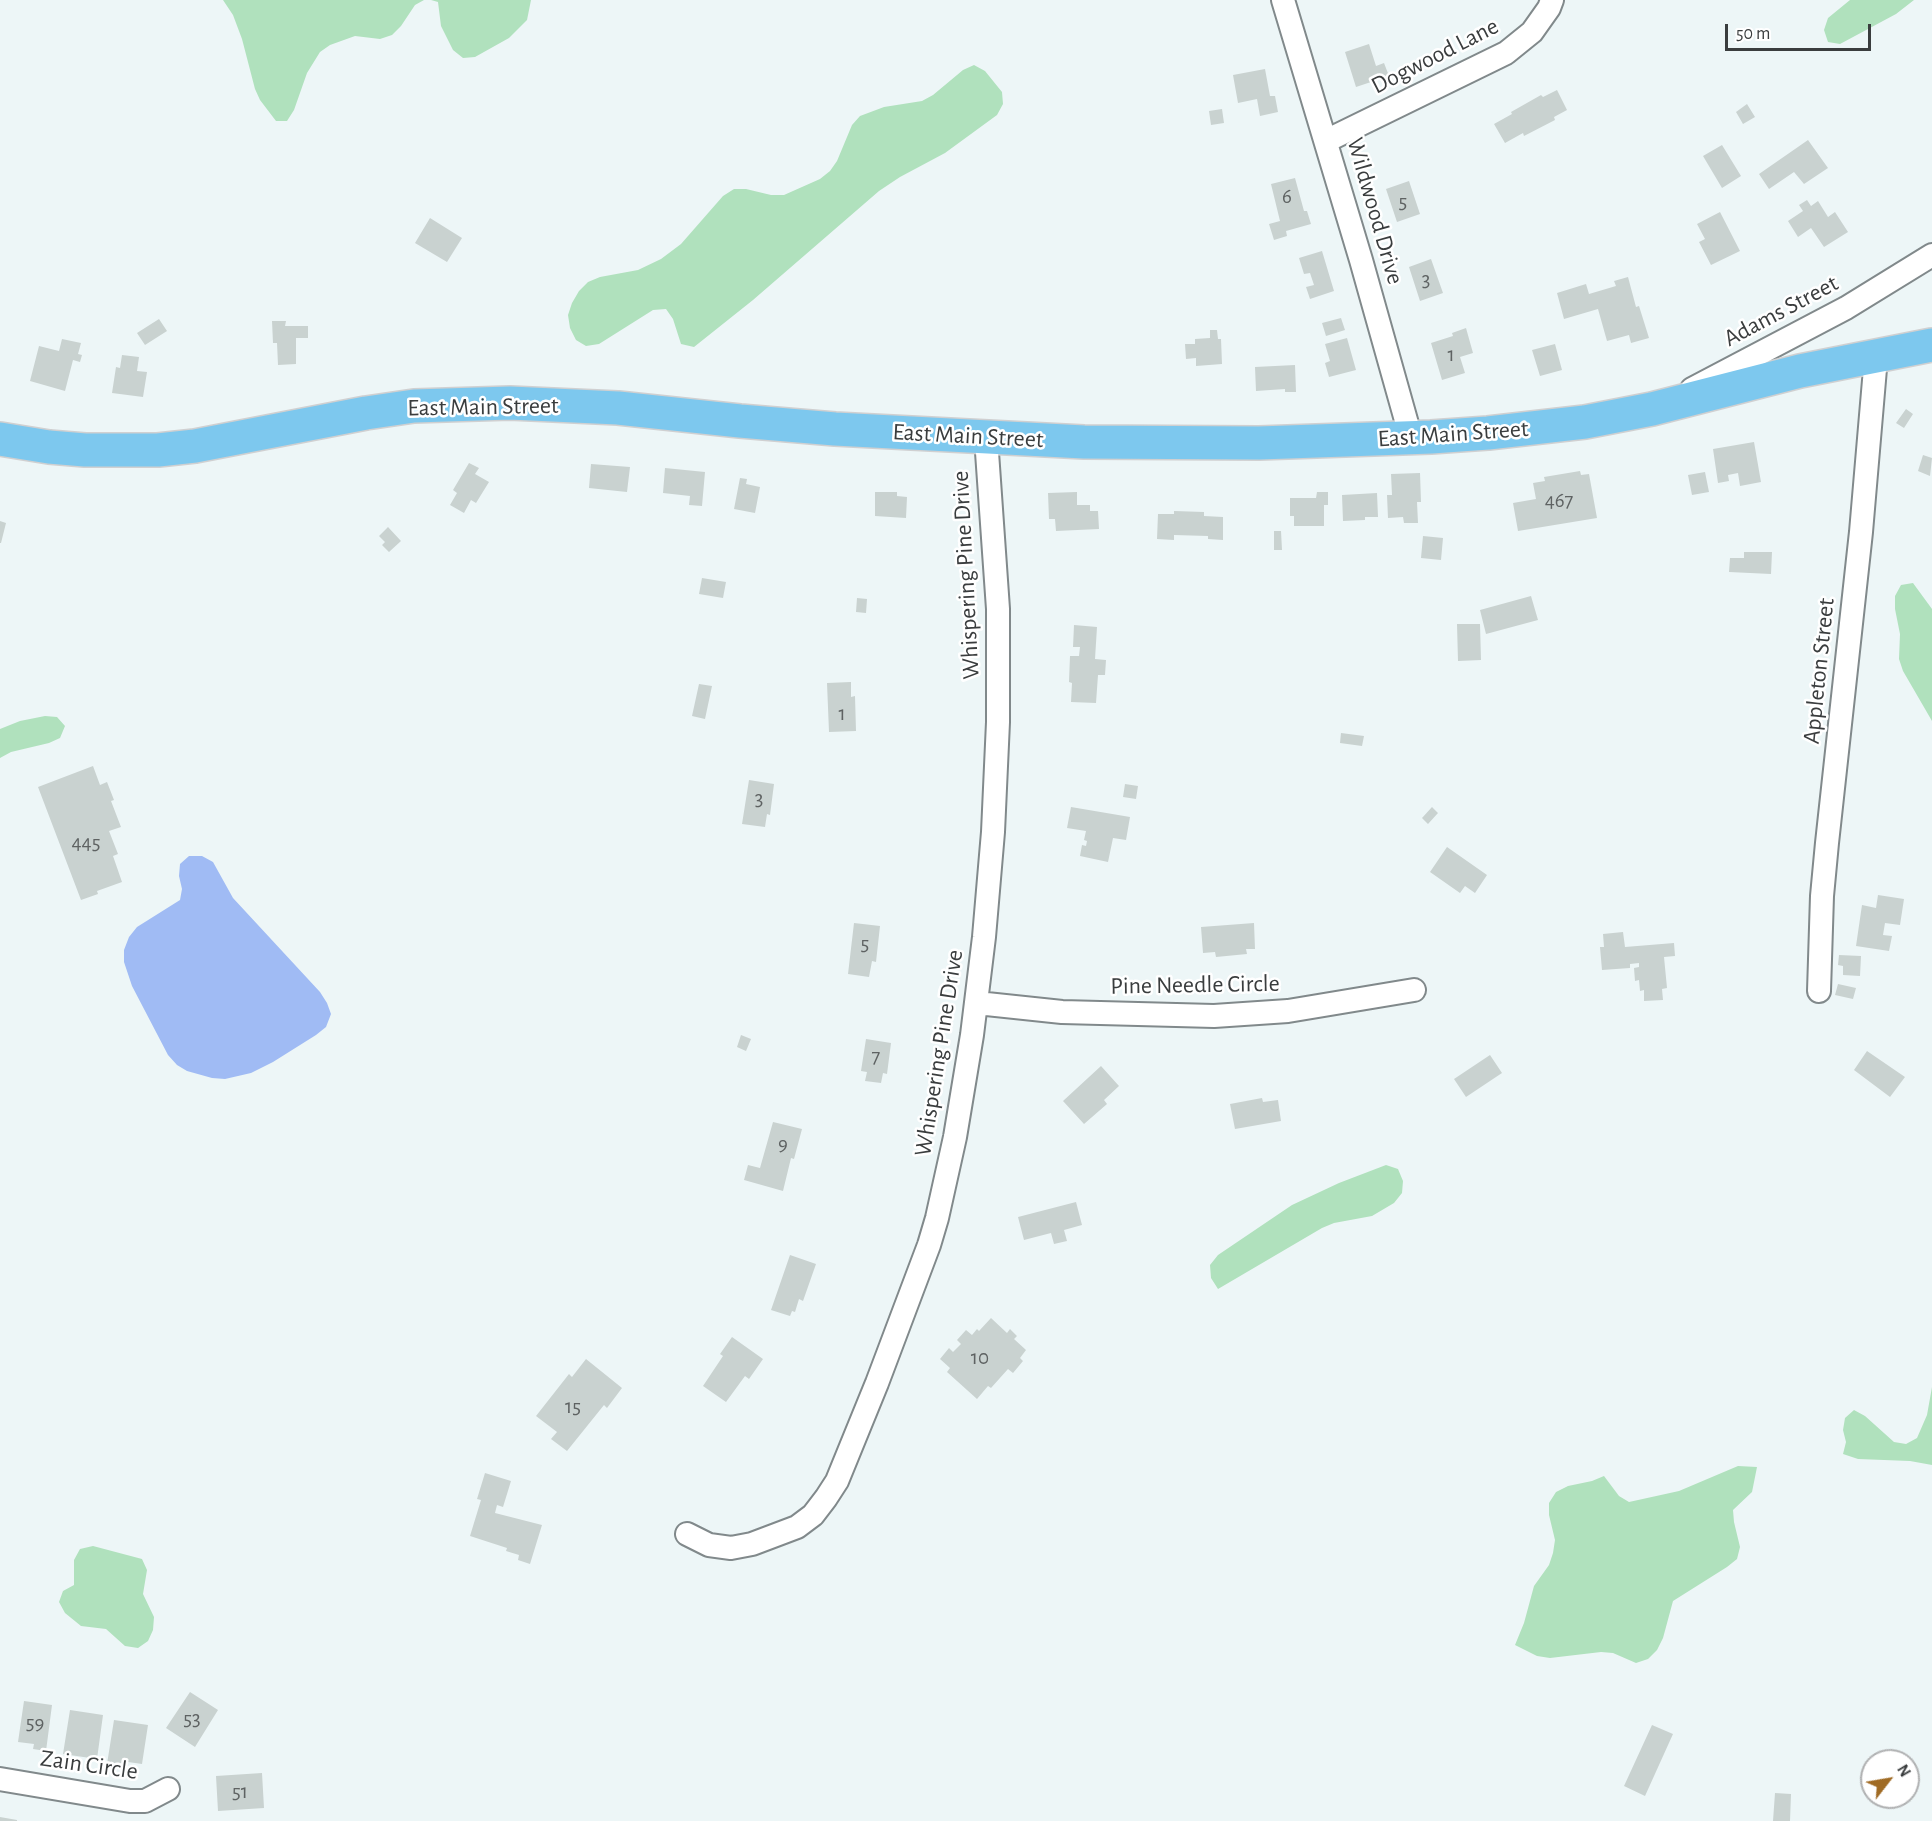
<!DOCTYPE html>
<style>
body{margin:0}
#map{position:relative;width:1932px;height:1821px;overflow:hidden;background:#edf6f7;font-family:"Alegreya Sans",sans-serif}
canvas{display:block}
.north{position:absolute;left:1860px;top:1749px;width:60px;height:60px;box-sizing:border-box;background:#fff;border:2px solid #b0b1b2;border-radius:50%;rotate:59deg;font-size:16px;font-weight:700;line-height:24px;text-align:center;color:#3a3d3e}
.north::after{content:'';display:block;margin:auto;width:21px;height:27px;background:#a06b24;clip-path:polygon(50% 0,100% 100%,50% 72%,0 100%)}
.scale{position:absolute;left:1725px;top:24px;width:146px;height:27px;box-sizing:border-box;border:3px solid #3a3d3e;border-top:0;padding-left:8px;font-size:18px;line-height:21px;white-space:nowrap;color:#3a3d3e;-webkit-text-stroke:4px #fff;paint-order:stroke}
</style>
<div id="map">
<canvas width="1932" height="1821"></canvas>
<div class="north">N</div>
<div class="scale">50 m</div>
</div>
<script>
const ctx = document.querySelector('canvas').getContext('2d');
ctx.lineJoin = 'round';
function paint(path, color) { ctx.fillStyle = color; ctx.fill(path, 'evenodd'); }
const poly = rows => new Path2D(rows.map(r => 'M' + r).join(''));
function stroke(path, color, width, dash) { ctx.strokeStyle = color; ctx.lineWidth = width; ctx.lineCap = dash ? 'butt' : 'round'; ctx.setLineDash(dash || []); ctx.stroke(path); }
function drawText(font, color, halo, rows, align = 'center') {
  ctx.font = font + ' "Alegreya Sans",sans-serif'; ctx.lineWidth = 5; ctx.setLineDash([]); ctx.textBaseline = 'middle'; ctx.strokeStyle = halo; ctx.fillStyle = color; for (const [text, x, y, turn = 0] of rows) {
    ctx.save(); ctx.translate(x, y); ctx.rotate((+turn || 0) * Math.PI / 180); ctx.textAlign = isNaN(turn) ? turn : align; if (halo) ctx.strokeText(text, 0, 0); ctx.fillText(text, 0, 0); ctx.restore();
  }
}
const green = poly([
 [223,0,424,0,415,5,401,26,392,35,380,39,355,36,330,45,320,52,307,73,294,110,287,121,276,121,260,100,255,89,242,39,233,15],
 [431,0,531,0,527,20,509,38,475,57,463,58,453,50,441,26,438,2],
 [1850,0,1914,0,1896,14,1840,44,1828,42,1824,30,1828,18],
 [974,65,985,71,1002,92,1003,104,997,115,945,153,900,177,879,191,753,300,694,347,681,344,673,319,666,309,653,310,599,344,586,346,576,340,570,328,568,315,572,303,579,291,588,282,600,277,638,270,661,259,681,244,723,196,734,189,746,189,771,195,784,195,820,179,830,171,837,161,852,125,860,116,884,107,922,101,933,95,963,70],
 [1913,583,1932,609,1932,721,1903,671,1899,659,1900,634,1895,609,1895,596,1901,585],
 [45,716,57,717,65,726,60,738,49,743,11,752,0,758,0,729,20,721],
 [1386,1165,1398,1169,1403,1181,1402,1193,1394,1203,1372,1216,1334,1223,1322,1228,1218,1289,1211,1278,1210,1265,1218,1255,1292,1205,1339,1183],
 [1932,1387,1932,1465,1910,1461,1858,1459,1843,1454,1846,1442,1843,1430,1845,1418,1854,1410,1865,1416,1894,1442,1906,1444,1917,1438,1927,1415],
 [1738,1466,1757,1467,1752,1492,1733,1510,1734,1522,1740,1547,1737,1559,1727,1567,1673,1601,1663,1638,1657,1650,1648,1659,1636,1663,1613,1653,1601,1652,1550,1658,1537,1656,1515,1645,1524,1623,1534,1586,1549,1565,1553,1553,1555,1540,1549,1515,1549,1503,1556,1492,1568,1486,1592,1481,1604,1476,1619,1496,1629,1502,1679,1491],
 [93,1546,142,1559,147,1570,143,1594,154,1617,153,1630,148,1641,138,1648,125,1646,106,1629,81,1626,65,1613,59,1602,63,1591,74,1585,74,1560,80,1549]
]);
const water = poly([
 [189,856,202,856,213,862,233,898,320,992,327,1003,331,1014,326,1027,316,1035,273,1062,251,1073,225,1079,212,1078,187,1071,177,1065,168,1055,132,986,124,962,124,950,129,937,137,927,180,900,182,889,179,876,180,864]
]);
const building = poly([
 [1369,44,1376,66,1384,63,1389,76,1356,87,1345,52],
 [1265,69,1270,96,1275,96,1278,112,1260,116,1257,99,1238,103,1233,75],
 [1557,90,1567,110,1554,117,1555,120,1524,136,1523,133,1505,143,1494,124,1512,114,1511,112,1541,95,1543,97],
 [1747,104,1755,117,1743,124,1736,112],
 [1222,109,1224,123,1211,125,1209,111],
 [1808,140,1828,168,1804,184,1794,172,1769,189,1759,174],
 [1722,145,1741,176,1722,188,1703,156],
 [1295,178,1304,211,1307,211,1311,224,1286,231,1287,236,1274,240,1269,224,1280,221,1271,184],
 [1409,181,1420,214,1397,222,1386,189],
 [1807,200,1811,206,1818,201,1828,217,1835,212,1848,232,1824,247,1811,228,1798,237,1788,221,1803,211,1799,205],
 [1720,212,1740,251,1711,265,1699,242,1705,239,1697,224],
 [430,218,462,238,447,262,415,243],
 [1322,251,1334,291,1310,299,1306,287,1314,285,1310,273,1304,274,1299,258],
 [1431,259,1443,293,1420,301,1409,267],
 [1628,277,1636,307,1639,306,1649,338,1631,343,1629,335,1607,341,1598,309,1564,319,1557,293,1586,284,1589,294,1616,286,1614,281],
 [1341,318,1345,330,1326,336,1322,323],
 [159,319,167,331,145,345,137,333],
 [272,321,286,321,285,326,308,326,308,338,296,338,296,364,278,365,277,343,273,343],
 [1466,328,1473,353,1460,357,1465,373,1442,380,1431,343,1453,336,1452,333],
 [1210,330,1217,330,1218,339,1221,339,1222,364,1196,366,1196,358,1186,359,1185,344,1195,344,1195,339,1210,338],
 [1347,338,1356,370,1329,377,1325,363,1330,361,1325,344],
 [62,339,81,343,78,354,82,355,80,362,73,360,65,391,30,381,39,346,59,351],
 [1555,344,1562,370,1540,376,1532,350],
 [122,355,139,357,137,371,147,372,143,397,112,393,116,367,120,368],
 [1295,365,1296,392,1285,392,1285,389,1256,391,1255,367],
 [1906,409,1913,414,1904,428,1896,423],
 [1754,442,1761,482,1740,486,1738,473,1728,475,1729,481,1718,483,1713,449],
 [1923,455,1932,458,1930,476,1918,471],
 [469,463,479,468,475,474,489,482,476,503,471,500,464,513,450,505,457,493,453,490],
 [591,464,630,467,627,492,589,488],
 [665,468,705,472,702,506,689,505,690,496,663,493],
 [1580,471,1581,475,1589,474,1597,518,1518,531,1513,503,1536,499,1533,483,1545,481,1544,477],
 [1705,472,1709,492,1692,495,1688,475],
 [1420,473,1421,502,1417,502,1418,523,1404,523,1403,517,1388,518,1387,495,1392,495,1391,474],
 [740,478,747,479,746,484,760,487,755,513,734,509],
 [875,492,897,492,897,496,907,497,906,518,875,516],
 [1077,492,1077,505,1090,505,1090,511,1098,511,1099,529,1056,531,1055,519,1049,519,1048,493],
 [1317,492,1328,492,1328,505,1324,505,1324,526,1294,526,1294,516,1290,516,1290,498,1316,498],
 [1377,493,1378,517,1365,517,1365,520,1343,521,1342,495],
 [1174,511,1204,512,1204,516,1223,517,1223,540,1208,539,1208,536,1174,535,1174,540,1157,539,1158,514,1174,514],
 [0,521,6,523,1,543,0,543],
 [388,527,401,541,389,552,382,545,385,542,379,536],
 [1274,531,1281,531,1282,550,1274,550],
 [1423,536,1443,538,1441,560,1421,558],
 [1744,552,1772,552,1771,574,1729,572,1730,558,1744,558],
 [702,578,726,582,723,598,699,594],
 [1531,596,1538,620,1486,634,1480,610],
 [857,598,867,599,866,613,856,612],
 [1457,624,1480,624,1481,660,1458,661],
 [1074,625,1097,627,1095,659,1106,660,1105,675,1098,675,1096,703,1071,702,1072,683,1069,682,1070,656,1079,656,1080,647,1073,647],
 [851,682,851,697,855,696,856,731,829,732,827,683],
 [699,684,712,686,705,719,692,716],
 [1341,733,1364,736,1362,746,1340,743],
 [93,766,100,785,107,782,114,800,111,801,121,827,109,831,118,854,113,856,122,882,97,891,98,894,81,900,38,787],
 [749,780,774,784,770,815,767,814,765,827,742,824],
 [1125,784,1138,786,1136,799,1123,797],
 [1071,807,1130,817,1126,840,1113,838,1108,862,1080,856,1082,845,1086,846,1087,841,1084,840,1086,831,1067,828],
 [1432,807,1438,813,1428,824,1422,818],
 [1447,847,1487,875,1475,893,1465,886,1460,893,1430,872],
 [1878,895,1904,899,1900,925,1885,923,1883,935,1892,936,1889,951,1856,946,1862,905,1876,908],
 [854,923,880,926,876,962,872,961,869,977,848,974],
 [1254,923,1255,949,1246,949,1247,954,1216,957,1215,952,1203,953,1201,927],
 [1623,932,1625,947,1674,943,1675,956,1664,957,1667,988,1662,989,1663,1000,1644,1001,1644,990,1640,991,1639,980,1635,981,1634,968,1639,967,1639,963,1630,964,1630,968,1602,970,1600,947,1604,947,1603,934],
 [1839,955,1861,956,1860,976,1843,975,1843,966,1838,965],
 [1838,984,1856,988,1853,999,1835,995],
 [741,1035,751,1039,746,1051,737,1047],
 [866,1039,891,1043,887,1074,883,1073,881,1083,865,1081,867,1072,861,1071],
 [1867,1051,1905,1077,1890,1097,1854,1070],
 [1490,1055,1502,1073,1466,1097,1454,1079],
 [1101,1066,1119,1086,1104,1100,1107,1104,1084,1124,1063,1101],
 [1262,1098,1263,1102,1278,1100,1281,1121,1235,1129,1230,1104],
 [773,1122,802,1129,794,1159,791,1158,783,1191,744,1180,748,1165,760,1168],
 [1076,1202,1082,1225,1064,1230,1067,1241,1054,1244,1051,1233,1024,1240,1018,1217],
 [790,1255,816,1264,803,1301,799,1299,795,1312,792,1311,790,1316,771,1310],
 [991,1318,1007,1333,1010,1329,1017,1336,1014,1339,1026,1350,1020,1358,1023,1361,1013,1373,1008,1369,991,1388,988,1386,977,1399,947,1372,950,1368,940,1359,949,1348,953,1352,961,1344,957,1340,966,1330,972,1335,977,1329,979,1331],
 [732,1337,763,1359,749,1379,745,1376,726,1402,703,1386,723,1356,720,1354],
 [586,1359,622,1388,607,1408,604,1405,567,1451,551,1439,557,1432,536,1416,569,1374,572,1377],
 [485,1473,511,1481,503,1507,497,1505,495,1513,542,1525,530,1564,518,1560,519,1555,506,1551,507,1548,470,1536,481,1500,477,1499],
 [190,1692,218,1710,195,1747,166,1728],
 [24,1701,52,1705,46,1751,33,1749,34,1744,18,1742],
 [70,1710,103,1715,97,1759,63,1754],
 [114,1720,148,1725,142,1764,128,1762,127,1767,107,1764],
 [1652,1725,1673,1734,1645,1796,1624,1786],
 [262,1773,264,1808,218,1811,216,1776],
 [1775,1793,1791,1794,1790,1821,1773,1821],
 [0,1817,17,1820,17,1821,0,1821]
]);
const minor = poly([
 [1283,0,1361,260,1411,438],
 [1326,141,1506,53,1532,32,1549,8,1552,0],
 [1692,389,1846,308,1932,255],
 [1819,991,1822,896,1827,843,1861,532,1876,357],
 [977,1003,1062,1012,1214,1016,1288,1011,1414,990],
 [687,1534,709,1545,731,1548,752,1544,797,1527,813,1515,826,1498,837,1481,877,1383,929,1245,937,1218,955,1137,972,1035,984,937,993,832,998,722,998,609,986,438],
 [0,1779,130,1801,145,1801,168,1789]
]);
const primary = poly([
 [0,439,49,447,85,450,158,450,195,446,366,413,414,406,510,403,618,408,740,421,835,429,1084,442,1259,443,1431,437,1488,433,1585,422,1652,409,1800,371,1932,345]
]);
const numberNames = [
 ["6",1287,197],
 ["5",1403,202],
 ["3",1426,280],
 ["1",1451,355],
 ["467",1559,501],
 ["1",842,714],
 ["3",759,799],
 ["445",86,843],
 ["5",865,944],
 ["7",876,1057],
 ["9",783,1144],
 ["10",980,1358],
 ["15",573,1407],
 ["53",192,1719],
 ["59",35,1723],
 ["51",240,1792]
];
const streetNames = [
 ["Dogwood Lane",1435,56,-27],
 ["Wildwood Drive",1375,211,74],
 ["Adams Street",1781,311,-28],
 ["East Main Street",483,407,-1],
 ["East Main Street",1453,434,-4],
 ["East Main Street",968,436,3],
 ["Whispering Pine Drive",966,575,-93],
 ["Appleton Street",1819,671,-84],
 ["Pine Needle Circle",1195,985,-1],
 ["Whispering Pine Drive",939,1053,-81],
 ["Zain Circle",89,1765,8]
];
paint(green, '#b0e1bd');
paint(water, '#a0bbf4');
paint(building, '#c9d2d0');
stroke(minor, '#81898b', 26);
stroke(primary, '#d0d0d1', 36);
stroke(minor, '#fff', 22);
stroke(primary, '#7dc8ee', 33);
drawText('21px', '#5e6262', null, numberNames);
drawText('24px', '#3a3d3e', '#fff', streetNames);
</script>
